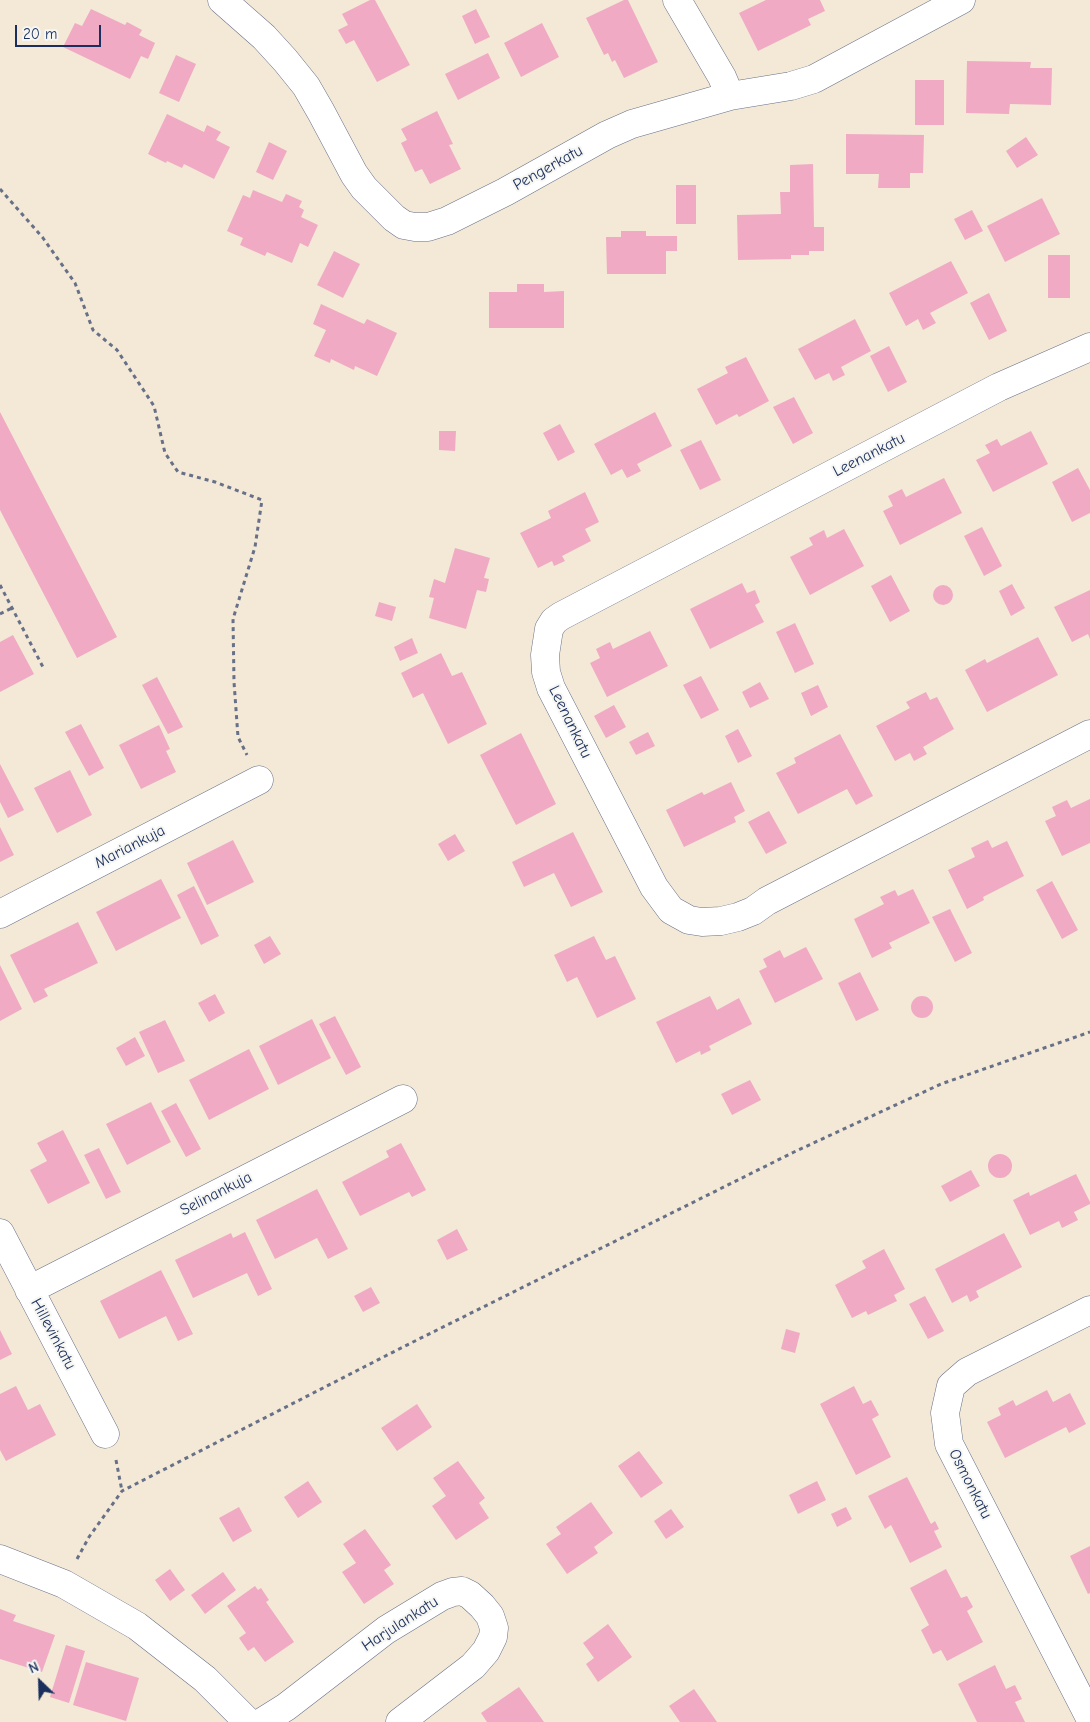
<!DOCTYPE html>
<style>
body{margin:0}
#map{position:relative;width:1090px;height:1722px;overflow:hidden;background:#f3e9d6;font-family:"Comic Neue",sans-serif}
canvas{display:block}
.north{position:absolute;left:15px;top:1657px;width:50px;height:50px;-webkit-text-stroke:4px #f6f6f2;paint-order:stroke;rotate:336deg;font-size:14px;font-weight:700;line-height:20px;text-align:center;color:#1b2f5e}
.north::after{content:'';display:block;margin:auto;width:18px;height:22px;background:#1b2f5e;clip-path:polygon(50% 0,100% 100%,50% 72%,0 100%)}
.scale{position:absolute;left:15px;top:25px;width:86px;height:22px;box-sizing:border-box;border:2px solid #1b2f5e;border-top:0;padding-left:6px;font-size:15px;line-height:18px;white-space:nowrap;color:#1b2f5e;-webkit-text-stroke:4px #f6f6f2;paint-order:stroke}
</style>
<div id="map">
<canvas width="1090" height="1722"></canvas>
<div class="north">N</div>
<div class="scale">20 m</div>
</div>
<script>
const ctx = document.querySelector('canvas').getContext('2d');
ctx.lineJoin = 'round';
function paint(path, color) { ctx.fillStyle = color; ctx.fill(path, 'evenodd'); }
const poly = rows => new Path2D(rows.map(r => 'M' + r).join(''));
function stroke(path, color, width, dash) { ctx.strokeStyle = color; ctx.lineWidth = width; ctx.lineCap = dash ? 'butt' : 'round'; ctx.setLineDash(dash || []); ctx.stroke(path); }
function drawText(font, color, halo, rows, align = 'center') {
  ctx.font = font + ' "Comic Neue",sans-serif'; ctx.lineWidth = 4; ctx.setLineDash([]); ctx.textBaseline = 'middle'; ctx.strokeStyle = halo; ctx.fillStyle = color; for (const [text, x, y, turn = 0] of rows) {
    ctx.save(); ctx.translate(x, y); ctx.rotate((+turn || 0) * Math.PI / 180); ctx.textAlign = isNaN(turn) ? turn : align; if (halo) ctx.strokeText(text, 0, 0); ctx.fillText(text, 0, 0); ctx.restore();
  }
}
const building = poly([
 [370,0,375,0,410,65,377,82,354,40,346,44,338,30,348,25,342,14],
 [624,0,628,0,658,62,624,78,615,60,612,62,608,53,604,55,586,18],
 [766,0,820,0,825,11,808,19,811,25,758,51,739,13],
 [91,9,125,25,127,22,142,30,139,35,155,43,148,59,141,56,130,79,63,47,75,23,82,26],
 [476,9,490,37,475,44,462,16],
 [542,23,559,57,521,77,504,43],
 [488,53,500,78,458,100,445,74],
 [176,55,196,64,179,102,159,93],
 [967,61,1031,62,1030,68,1052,68,1051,105,1010,104,1009,114,966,113],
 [915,80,944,80,944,125,915,125],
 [437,111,453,144,449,145,461,169,430,184,422,169,415,172,401,143,407,140,401,129],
 [167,114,204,132,207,125,221,132,216,140,230,147,214,179,184,164,182,168,167,161,166,163,148,154],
 [846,134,924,135,923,173,910,173,910,188,878,188,879,174,846,174],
 [1026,137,1038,155,1017,168,1006,151],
 [269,142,287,151,273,180,256,172],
 [813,164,814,227,824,227,824,251,809,251,809,255,791,255,791,259,738,260,737,215,781,214,780,192,790,192,790,165],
 [676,185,696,185,696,224,676,224],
 [253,190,282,202,286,194,302,201,299,207,304,210,301,217,318,225,308,247,300,243,292,263,267,252,265,256,240,245,243,238,227,231,243,195,250,198],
 [1042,198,1060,234,1005,262,987,226],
 [972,210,983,231,965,240,954,219],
 [621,231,646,231,646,236,677,236,677,251,666,251,666,274,607,274,606,237,621,237],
 [334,251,360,264,343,298,317,285],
 [1048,255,1070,255,1070,298,1048,298],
 [951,261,968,293,930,313,936,323,923,330,918,319,906,326,889,293],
 [517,284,544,284,544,292,564,291,564,328,489,328,489,292,517,292],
 [989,293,1007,331,989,340,970,303],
 [321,304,364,324,367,319,397,333,377,376,355,366,354,370,331,359,330,363,314,356,326,330,313,324],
 [855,319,871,351,841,367,845,375,833,381,829,373,815,380,798,349],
 [889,346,907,382,888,392,870,356],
 [746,357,769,401,739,417,737,414,716,425,697,389,728,373,725,367],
 [794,397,813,433,793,444,773,407],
 [0,412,117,637,77,658,0,510],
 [655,412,672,446,637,464,641,471,627,478,622,469,611,475,594,444],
 [560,424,575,452,558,461,543,433],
 [439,431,456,431,455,451,439,450],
 [1031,431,1048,464,993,492,976,460,990,453,985,445,997,439,1001,446],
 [701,440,721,480,700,490,680,450],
 [1078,468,1090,490,1090,513,1072,522,1052,482],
 [944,478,962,513,900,545,883,511,893,506,888,496,902,489,906,497],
 [585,492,599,522,585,529,591,541,562,556,565,561,554,566,552,561,538,568,520,533,551,518,548,511],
 [982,527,1002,566,984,576,964,536],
 [844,529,864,566,810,595,790,557,813,545,809,538,824,530,827,538],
 [455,548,490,558,484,578,489,579,486,592,477,590,466,629,429,618,434,598,429,597,434,579,445,583],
 [891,575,910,611,890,622,871,586],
 [742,583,747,593,755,590,760,602,755,605,764,622,710,649,690,609],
 [1012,584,1025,608,1011,616,999,591],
 '933 595a10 10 0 1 1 20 0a10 10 0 1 1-20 0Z',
 [1090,590,1090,639,1088,634,1072,642,1054,607],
 [379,602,396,607,392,621,375,616],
 [795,623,814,664,795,673,776,632],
 [650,631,668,666,607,697,590,663,600,658,596,649,610,642,613,649],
 [13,635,34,674,0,692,0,642],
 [1038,637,1058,675,987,712,965,670,985,659,987,663],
 [412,638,418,653,400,661,394,647],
 [441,653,452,676,462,672,487,724,448,744,423,693,413,698,401,673],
 [701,676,719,710,701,719,683,685],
 [157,677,183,727,168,734,142,685],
 [760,682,769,699,750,708,742,692],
 [818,685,828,707,811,716,801,693],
 [926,692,930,700,937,697,954,729,923,747,927,754,914,761,910,753,895,761,876,726,910,708,906,702],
 [614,705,626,727,606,738,594,716],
 [81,724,104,768,89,776,65,732],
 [159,725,170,749,166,751,176,772,141,789,119,745],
 [738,729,752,756,738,763,725,736],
 [648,732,655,746,636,755,629,742],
 [521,733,556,804,516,825,480,755],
 [840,734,873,796,856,805,847,789,798,814,776,773,796,763,794,758],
 [0,764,24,810,8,818,0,802],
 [70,770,92,815,57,833,34,788],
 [731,782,745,811,734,817,736,822,684,847,666,810,702,792,704,795],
 [1090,799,1090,843,1062,856,1045,821,1056,816,1052,807,1067,800,1071,808],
 [769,811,787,843,766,854,748,822],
 [0,827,14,855,0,862],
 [573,832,603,892,571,907,554,873,524,887,512,862],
 [455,834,465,851,448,861,438,844],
 [233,840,254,882,207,905,187,863],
 [988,840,992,848,1007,841,1024,876,983,897,984,900,967,909,948,870,975,857,971,848],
 [161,879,181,918,116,951,96,912],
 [1052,881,1078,930,1062,939,1036,890],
 [194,886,219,936,201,945,177,895],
 [913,889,930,923,889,943,892,948,872,958,854,919,884,904,880,897,895,890,898,896],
 [950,909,972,953,955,962,932,917],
 [78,922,98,963,44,989,48,996,34,1003,10,955],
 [270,936,281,954,264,964,254,945],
 [594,936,606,960,615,956,636,999,597,1018,577,977,567,982,554,955],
 [806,947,823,979,775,1003,759,971,767,967,763,959,780,950,784,958],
 [0,965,22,1009,0,1021],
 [860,972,879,1010,856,1021,838,983],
 [215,994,225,1013,209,1022,198,1003],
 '911 1007a11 11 0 1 1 22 0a11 11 0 1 1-22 0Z',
 [710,996,717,1010,739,998,752,1024,709,1046,711,1050,701,1055,700,1051,676,1063,656,1022],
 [335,1016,361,1067,346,1075,319,1024],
 [312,1019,331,1058,278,1085,259,1046],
 [165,1020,185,1061,158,1073,139,1032],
 [135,1037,145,1056,126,1066,116,1048],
 [249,1049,269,1089,209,1120,189,1080],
 [750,1080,761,1100,732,1115,721,1094],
 [151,1102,171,1142,127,1165,106,1124],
 [176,1103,201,1149,186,1157,161,1111],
 [63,1130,90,1183,48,1204,30,1170,47,1161,37,1143],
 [401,1143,426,1190,412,1197,409,1192,360,1216,342,1182,389,1157,386,1151],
 [99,1148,121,1192,106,1199,84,1155],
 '988 1166a12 12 0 1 1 24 0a12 12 0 1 1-24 0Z',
 [971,1170,980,1186,950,1202,941,1186],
 [1076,1174,1090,1202,1090,1204,1074,1212,1078,1220,1062,1228,1059,1221,1030,1235,1013,1200,1029,1192,1030,1196],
 [317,1189,348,1249,328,1259,317,1238,275,1259,256,1220],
 [457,1229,468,1250,447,1260,437,1240],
 [245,1232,272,1289,258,1296,247,1273,193,1298,175,1260,231,1233,233,1238],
 [1004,1233,1022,1267,976,1291,979,1297,970,1302,967,1295,952,1303,935,1269],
 [884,1249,905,1289,894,1295,897,1301,868,1315,866,1311,852,1318,835,1285,866,1268,862,1261],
 [161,1270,193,1334,178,1341,166,1316,119,1339,100,1301],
 [371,1287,380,1303,363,1312,354,1296],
 [925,1296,944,1331,928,1339,909,1304],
 [786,1329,800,1333,795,1353,781,1349],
 [0,1330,12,1354,0,1360],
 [16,1386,28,1410,40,1404,56,1435,6,1461,0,1450,0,1394],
 [854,1386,863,1404,871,1400,879,1415,872,1419,891,1457,856,1475,820,1404],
 [1047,1390,1053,1402,1070,1393,1086,1424,1069,1433,1066,1427,1005,1458,987,1422,1001,1415,998,1408,1013,1400,1016,1406],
 [417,1404,432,1427,397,1451,381,1428],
 [639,1451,663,1483,641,1498,618,1466],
 [458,1461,485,1498,479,1503,489,1518,456,1540,432,1506,446,1496,433,1478],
 [907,1477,931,1524,935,1521,939,1529,934,1531,942,1547,910,1563,891,1525,885,1529,868,1496],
 [308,1481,322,1502,298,1518,284,1497],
 [817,1481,826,1500,798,1514,789,1495],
 [591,1502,613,1533,594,1547,598,1553,567,1574,546,1544,561,1534,556,1527],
 [239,1507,252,1531,233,1542,219,1518],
 [846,1507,852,1519,837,1527,831,1514],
 [671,1509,684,1527,666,1539,654,1521],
 [365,1529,391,1565,384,1570,394,1584,364,1604,342,1572,356,1563,343,1544],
 [1090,1546,1090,1593,1088,1594,1070,1556],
 [170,1569,185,1590,170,1601,155,1580],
 [946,1569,961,1598,967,1596,973,1607,967,1611,983,1642,947,1661,941,1650,933,1654,921,1630,929,1625,910,1588],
 [223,1572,236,1590,205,1614,191,1595],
 [255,1586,258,1590,261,1588,269,1600,266,1602,294,1642,265,1662,254,1647,248,1651,239,1638,246,1633,227,1606],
 [0,1609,16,1615,13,1621,55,1635,42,1672,0,1659],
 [608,1624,632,1657,598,1682,586,1664,594,1658,583,1643],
 [66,1645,85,1651,69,1703,50,1697],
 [86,1662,139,1678,126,1721,73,1705],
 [995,1665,1006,1689,1015,1685,1022,1699,1015,1702,1025,1722,977,1722,958,1684],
 [519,1687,544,1722,487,1722,481,1713],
 [694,1689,717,1722,680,1722,669,1706]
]);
const path = poly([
 [0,189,43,238,75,283,93,330,117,350,154,406,165,453,178,472,215,482,262,500,255,547,233,619,234,682,238,737,247,755],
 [0,585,44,669],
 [0,614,12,608],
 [116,1460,122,1491],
 [77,1559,89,1537,122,1491,403,1347,794,1152,941,1084,1090,1032]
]);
const minor = poly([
 [222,0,264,37,285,60,306,86,321,112,354,174,364,188,394,218,404,225,415,227,428,227,447,221,505,192,607,135,632,124,730,96,791,86,814,79,961,0],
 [677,0,722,77,730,96],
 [1090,347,999,387,561,616,554,621,549,629,545,655,546,672,551,688,654,887,671,910,689,920,702,922,721,921,738,917,753,911,767,901,1090,734],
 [0,914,259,780],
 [0,1233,105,1434],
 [29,1290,403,1099],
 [1090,1310,967,1372,951,1386,945,1413,949,1444,1090,1718],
 [0,1559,64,1584,137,1626,205,1679,248,1722],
 [262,1722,286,1707,386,1630,442,1596,453,1592,462,1591,470,1595,482,1606,490,1616,494,1628,493,1637,486,1651,473,1666,400,1722]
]);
const streetNames = [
 ["Pengerkatu",548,168,-29],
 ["Leenankatu",869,455,-27],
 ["Leenankatu",570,722,64],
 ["Mariankuja",130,847,-27],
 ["Selinankuja",216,1194,-27],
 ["Hillevinkatu",53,1334,62],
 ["Osmonkatu",970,1484,63],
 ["Harjulankatu",400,1624,-33]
];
paint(building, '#f0aac4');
stroke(minor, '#677088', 29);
stroke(path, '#677088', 3, [4, 4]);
stroke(minor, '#fff', 28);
drawText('16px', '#1b2f5e', '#f6f6f2', streetNames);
</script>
